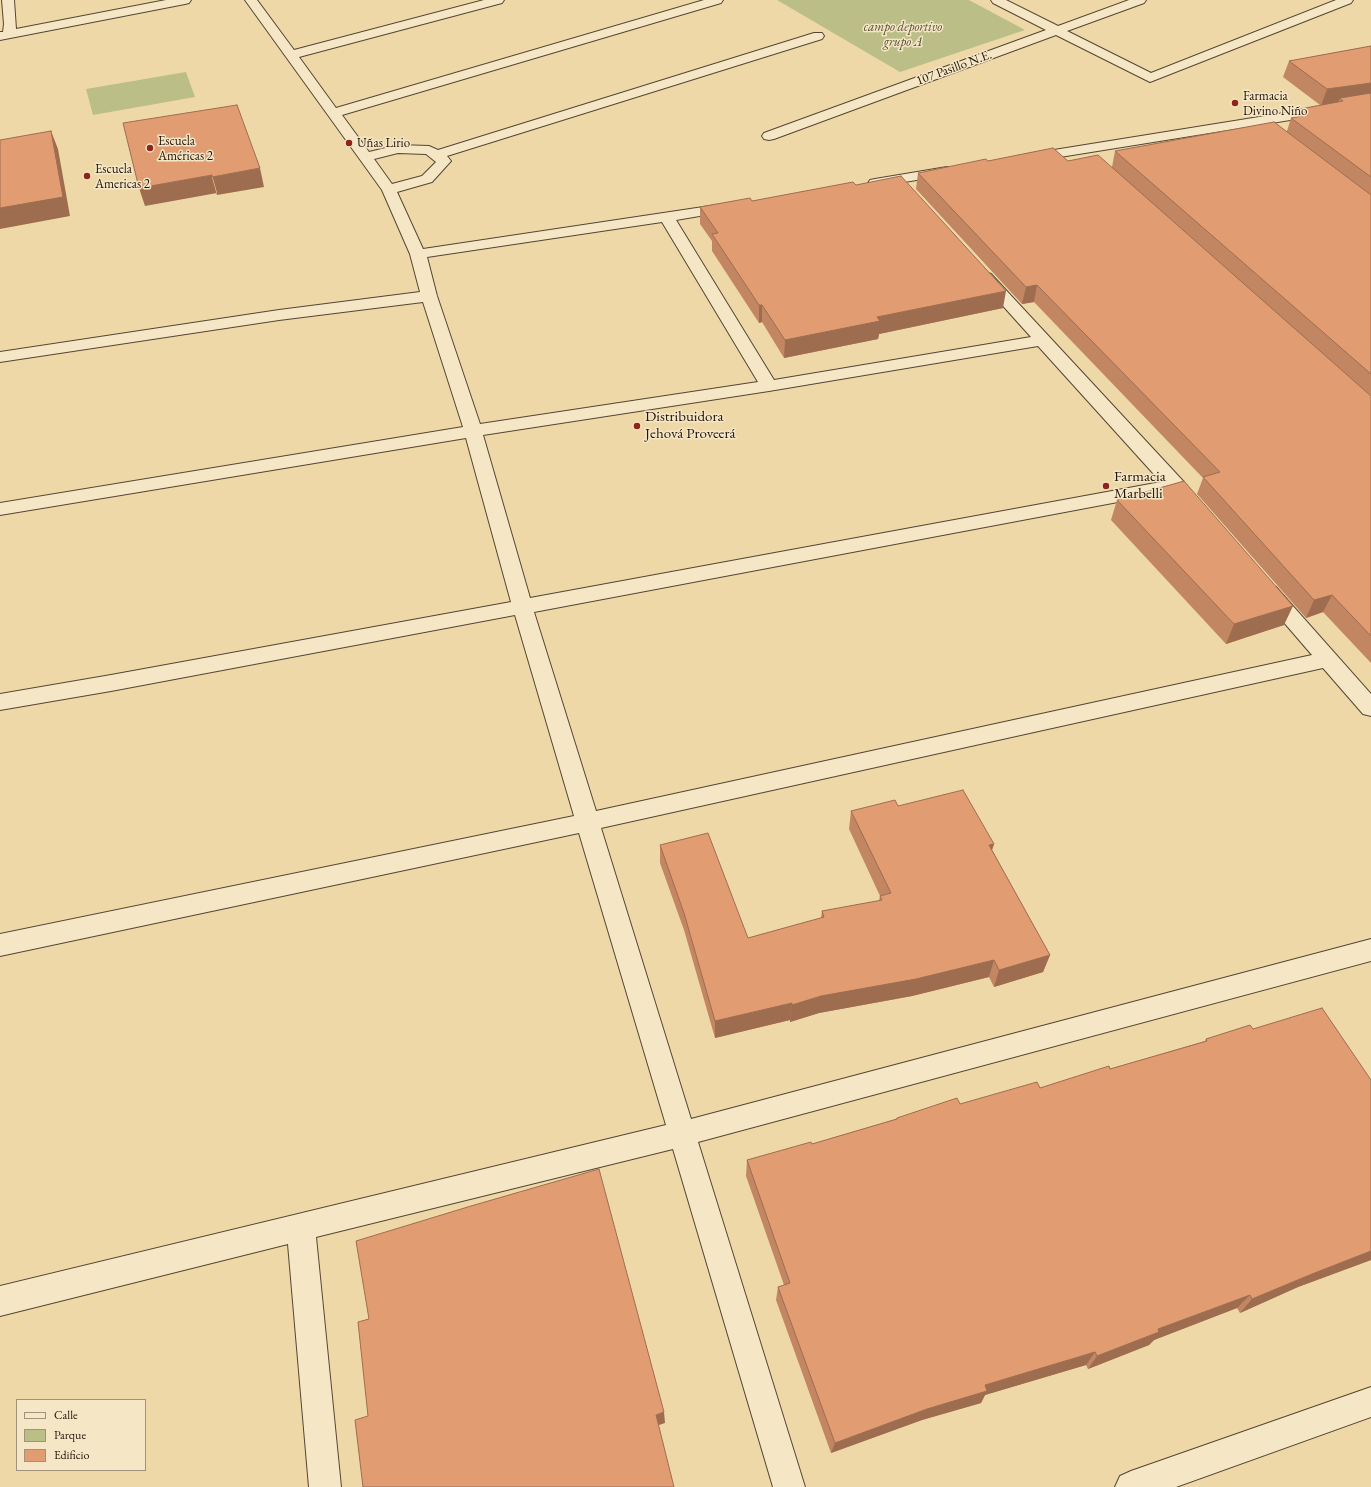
<!DOCTYPE html>
<meta charset="utf-8">
<style>
body{margin:0}
#map{position:relative;width:1371px;height:1487px;overflow:hidden;background:#efd8a8;font-family:"EB Garamond",serif}
canvas{display:block}
.legend{position:absolute;left:16px;top:1399px;width:130px;height:72px;box-sizing:border-box;background:#f5e6c6;border:1px solid #a0927b;margin:0;padding:5px 7px;list-style:none;font-size:12px;color:#21150a}
.legend li{display:flex;align-items:center;gap:8px;height:20px}
.legend b{width:20px;border:1px solid #a0927b}
</style>
<div id="map">
<canvas width="1371" height="1487"></canvas>
<ul class="legend">
<li><b style="height:5px;background:#f5e6c6"></b>Calle</li>
<li><b style="height:11px;background:#bbbe86"></b>Parque</li>
<li><b style="height:11px;background:#e29c72"></b>Edificio</li>
</ul>
</div>
<script>
const ctx = document.querySelector('canvas').getContext('2d');
ctx.lineJoin = 'round';
function paint(path, color) { ctx.fillStyle = color; ctx.fill(path, 'evenodd'); }
const poly = rows => new Path2D(rows.map(r => 'M' + r).join(''));
function stroke(path, color, width, dash) { ctx.strokeStyle = color; ctx.lineWidth = width; ctx.lineCap = dash ? 'butt' : 'round'; ctx.setLineDash(dash || []); ctx.stroke(path); }
function drawText(font, color, halo, rows, align = 'center') {
  ctx.font = font + ' "EB Garamond",serif'; ctx.lineWidth = 3; ctx.setLineDash([]); ctx.textBaseline = 'middle'; ctx.strokeStyle = halo; ctx.fillStyle = color; for (const [text, x, y, turn = 0] of rows) {
    ctx.save(); ctx.translate(x, y); ctx.rotate((+turn || 0) * Math.PI / 180); ctx.textAlign = isNaN(turn) ? turn : align; if (halo) ctx.strokeText(text, 0, 0); ctx.fillText(text, 0, 0); ctx.restore();
  }
}
const green = poly([
 [777,0,969,0,1025,30,900,72],
 [186,72,195,97,93,115,86,89]
]);
const minor = poly([
 [2,0,14,0,16,29,166,0,191,0,189,3,185,4,0,40,0,32,3,32,4,24,2,0],
 [245,0,257,0,294,50,484,0,504,0,502,3,299,57,336,108,704,0,723,0,721,3,342,115,369,152,398,145,429,146,438,150,814,33,822,33,824,36,822,39,447,156,451,161,432,182,397,192,423,249,730,203,735,204,737,207,735,210,676,220,774,380,1031,337,977,277,979,274,985,272,991,274,1183,481,1192,494,1190,498,1183,500,1176,498,1171,492,534,612,596,811,1312,655,1262,597,1259,592,1262,587,1269,585,1276,587,1371,694,1371,716,1363,714,1323,668,601,828,691,1119,1371,939,1371,961,698,1142,805,1487,773,1487,673,1149,316,1237,341,1487,309,1487,288,1244,0,1316,0,1286,666,1125,579,833,0,956,0,934,574,816,515,615,111,691,0,710,0,694,111,675,511,602,466,438,0,515,0,503,463,427,423,302,279,320,0,362,0,352,279,310,420,292,410,254,382,190,245,0],
 [398,153,426,154,436,162,422,176,392,184,374,159,398,153],
 [662,222,758,382,480,424,437,296,427,257,662,222],
 [1038,346,1161,482,530,598,483,435,769,391,1038,346],
 [991,0,1006,0,1058,26,1129,0,1146,0,1144,3,1067,31,1151,73,1336,0,1353,0,1351,3,1150,82,1056,35,774,139,769,140,764,139,762,136,764,133,1046,30,993,3,991,0],
 [1371,99,1371,107,1029,162,1024,161,1022,158,1024,155,1029,154,1371,99],
 [947,167,952,168,954,171,952,174,875,187,870,186,868,183,870,180,875,179,947,167],
 [1371,1387,1371,1417,1176,1487,1115,1487,1120,1476,1131,1471,1371,1387]
]);
const wall = poly([
 [1371,46,1371,663,1323,612,1306,618,1197,494,1203,478,1034,302,1022,304,916,189,918,173,988,161,1068,161,1112,167,1115,151,1287,131,1291,118,1297,117,1300,109,1320,105,1283,77,1289,61],
 [856,185,1003,308,879,334,878,339,784,358,762,322,759,323,712,251,712,241,700,224,700,207,752,201],
 [1117,500,1284,625,1226,644,1111,520],
 [898,806,994,844,992,850,1050,955,1043,972,994,987,989,977,912,996,819,1013,790,1022,790,1020,715,1038,684,930,660,863,660,845,748,938,821,918,822,911,879,901,880,896,849,829,851,811],
 [1253,1029,1371,1080,1371,1260,1298,1287,1240,1313,1237,1308,1154,1340,1149,1345,1088,1369,1086,1365,985,1395,981,1403,922,1420,831,1453,776,1300,778,1287,784,1285,746,1176,747,1160,812,1144,896,1119,897,1118,1040,1088,1110,1069,1205,1041,1206,1039]
]);
const shadedWall = poly([
 [1371,83,1371,98,1343,101,1340,98,1338,103,1321,106,1327,89],
 [51,131,58,149,70,216,0,229,0,208],
 [260,168,264,187,217,195,212,177],
 [212,175,217,193,145,206,139,188],
 [1037,285,1034,302,1022,304,1026,287],
 [1006,291,1003,308,879,334,878,339,784,358,785,340,877,317],
 [759,305,762,305,762,322,759,323],
 [1332,595,1323,612,1306,618,1314,600],
 [1293,606,1284,625,1226,644,1234,624],
 [994,844,988,862,989,845],
 [1050,955,1043,972,994,987,999,970],
 [994,960,989,977,912,996,819,1013,790,1022,792,1005,821,996],
 [792,1003,790,1020,715,1038,715,1021],
 [1371,1251,1371,1260,1298,1287,1240,1313,1252,1299,1312,1274],
 [1250,1295,1237,1308,1154,1340,1149,1345,1088,1369,1097,1356,1158,1329],
 [1095,1352,1086,1365,985,1395,981,1403,922,1420,831,1453,835,1443,985,1385],
 [664,1412,665,1423,656,1426,656,1415]
]);
const building = poly([
 [1371,46,1371,83,1327,89,1289,61,1371,46],
 [1371,93,1371,177,1291,118,1308,115,1300,109,1343,101,1340,98,1371,93],
 [237,105,260,168,212,177,212,175,139,188,123,123,237,105],
 [1274,122,1371,195,1371,374,1115,151,1274,122],
 [51,131,63,197,0,208,0,140,51,131],
 [1053,148,1068,161,1098,155,1371,396,1371,636,1332,595,1314,600,1203,477,1220,472,1037,285,1026,287,918,173,986,159,988,161,1053,148],
 [901,176,1006,291,877,317,880,321,785,340,762,305,759,305,712,234,718,233,700,207,750,198,752,201,853,182,856,185,901,176],
 [1184,481,1293,606,1234,624,1117,500,1184,481],
 [963,790,994,844,989,845,1050,955,999,970,994,960,916,979,821,996,792,1005,792,1003,715,1021,684,913,660,845,708,833,748,938,824,917,822,911,882,900,880,896,891,893,851,811,895,800,898,806,963,790],
 [1322,1008,1371,1080,1371,1251,1312,1274,1252,1299,1250,1295,1158,1329,1159,1332,1097,1356,1095,1352,985,1385,987,1391,927,1409,835,1443,778,1287,790,1283,747,1160,811,1142,812,1144,897,1119,897,1118,957,1098,960,1104,1037,1082,1040,1088,1109,1066,1110,1069,1207,1041,1206,1039,1250,1025,1253,1029,1322,1008],
 [599,1169,664,1412,656,1415,674,1487,363,1487,355,1420,368,1416,358,1322,369,1319,356,1241,471,1206,599,1169]
]);
const markers = [
 [1235,103,4,"#8f2418"],
 [349,143,4,"#8f2418"],
 [150,148,4,"#8f2418"],
 [87,176,4,"#8f2418"],
 [637,426,4,"#8f2418"],
 [1106,486,4,"#8f2418"]
];
const farParknames = [
 ["campo deportivo",903,27],
 ["grupo A",903,42]
];
const farStreetnames = [
 ["107 Pasillo N.E.",954,68,-20]
];
const farPoinames = [
 ["Farmacia",1243,96],
 ["Divino Niño",1243,111],
 ["Escuela",158,141],
 ["Américas 2",158,156],
 ["Uñas Lirio",357,143],
 ["Escuela",95,169],
 ["Americas 2",95,184]
];
const poiNames = [
 ["Distribuidora",645,417],
 ["Jehová Proveerá",645,434],
 ["Farmacia",1114,477],
 ["Marbelli",1114,494]
];
paint(green, '#bbbe86');
stroke(minor, '#544632', 2);
paint(minor, '#f5e6c6');
paint(wall, '#c28662');
paint(shadedWall, '#9e6d50');
paint(building, '#e29c72');
stroke(building, '#9e6d50', 1);
for (const [x, y, r, color] of markers) { const dot = new Path2D(); dot.arc(x, y, r, 0, 2 * Math.PI); ctx.fillStyle = color; ctx.fill(dot); stroke(dot, '#f5e6c6', 1.5); }
drawText('italic 13px', '#575035', '#f5e6c6', farParknames);
drawText('13px', '#21150a', '#f5e6c6', farStreetnames);
drawText('13px', '#21150a', '#f5e6c6', farPoinames, 'left');
drawText('15px', '#21150a', '#f5e6c6', poiNames, 'left');
</script>
